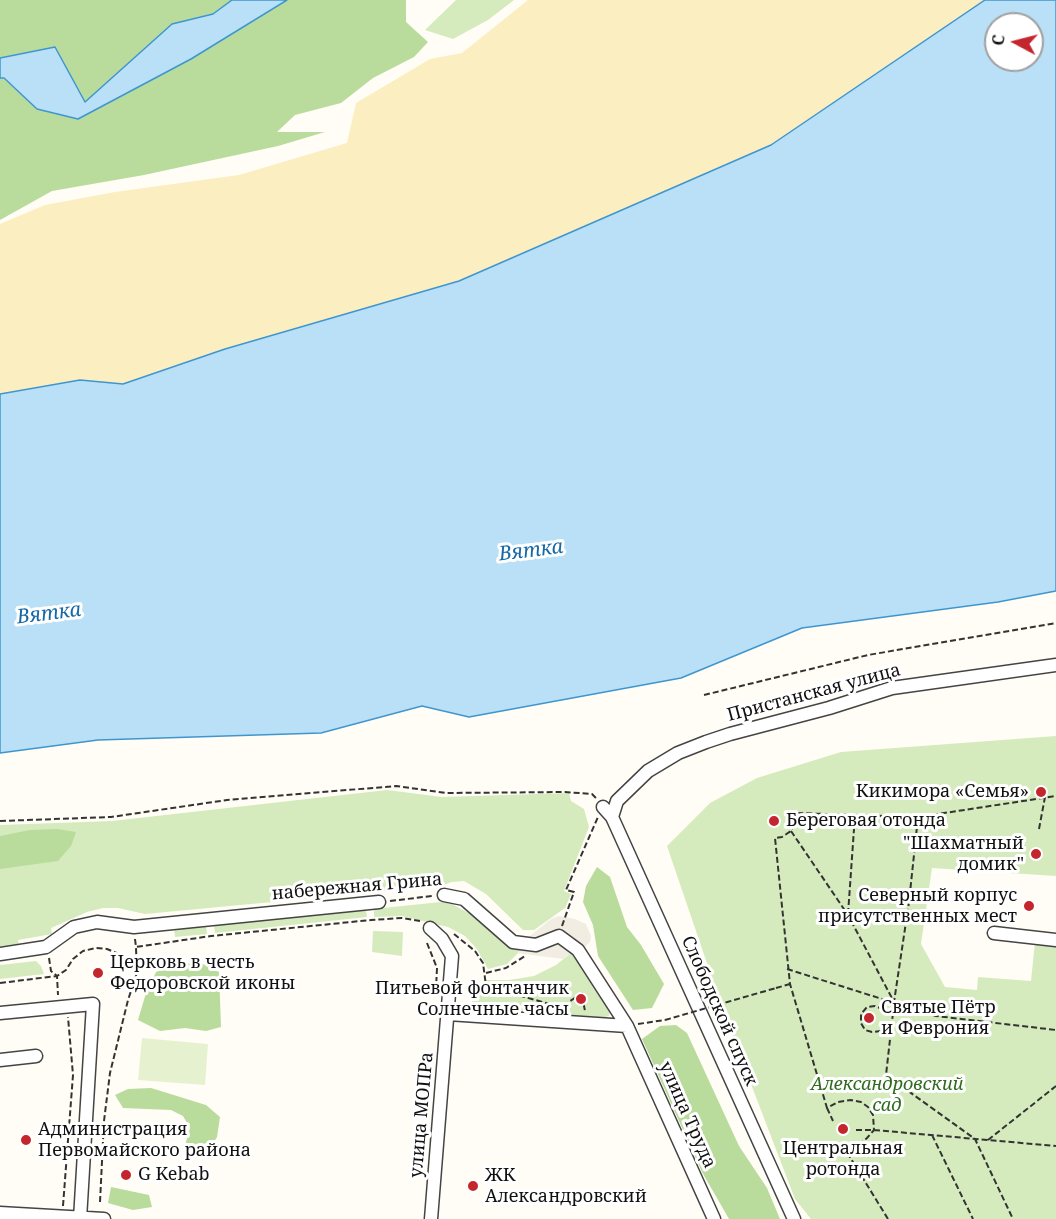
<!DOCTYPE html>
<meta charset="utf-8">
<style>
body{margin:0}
#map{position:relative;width:1056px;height:1219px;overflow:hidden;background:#fffdf5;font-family:"Noto Serif",serif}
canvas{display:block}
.north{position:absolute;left:984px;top:12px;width:60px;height:60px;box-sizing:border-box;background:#fff;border:2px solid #a0a0a0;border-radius:50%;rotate:277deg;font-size:16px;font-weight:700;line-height:24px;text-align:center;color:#111}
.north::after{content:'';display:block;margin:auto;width:21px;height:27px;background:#c4262e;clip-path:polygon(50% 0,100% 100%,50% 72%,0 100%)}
</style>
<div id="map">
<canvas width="1056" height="1219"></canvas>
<div class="north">С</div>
</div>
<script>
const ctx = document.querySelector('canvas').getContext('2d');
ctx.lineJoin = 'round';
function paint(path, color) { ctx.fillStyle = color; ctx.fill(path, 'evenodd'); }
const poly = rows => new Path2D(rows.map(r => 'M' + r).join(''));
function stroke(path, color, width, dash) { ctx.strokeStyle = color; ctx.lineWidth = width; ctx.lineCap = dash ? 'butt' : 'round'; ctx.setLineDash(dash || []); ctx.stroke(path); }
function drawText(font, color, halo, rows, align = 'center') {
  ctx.font = font + ' "Noto Serif",serif'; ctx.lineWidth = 6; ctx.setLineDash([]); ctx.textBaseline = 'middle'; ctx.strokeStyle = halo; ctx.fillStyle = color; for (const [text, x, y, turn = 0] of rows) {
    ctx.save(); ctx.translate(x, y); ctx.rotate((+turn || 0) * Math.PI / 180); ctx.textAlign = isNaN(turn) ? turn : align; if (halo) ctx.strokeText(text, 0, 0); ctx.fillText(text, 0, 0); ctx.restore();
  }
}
const green = poly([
 [456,0,514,0,488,20,453,39,425,30],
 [1056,736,1056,876,932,868,921,944,945,987,977,990,978,977,1031,981,1035,942,1056,945,1056,1219,811,1219,795,1199,726,1019,667,846,710,803,757,778,841,752],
 [387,790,442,797,569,793,571,801,584,809,589,827,564,891,571,894,565,908,534,930,523,930,486,894,464,881,451,882,442,886,145,914,118,908,103,908,87,912,51,928,52,934,18,940,19,948,0,950,0,825,112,821],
 [441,902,452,904,485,922,511,946,521,950,507,964,488,969,477,949,465,936,448,927,402,916,374,917,374,909],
 [366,910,367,917,215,933,214,925],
 [206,925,207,934,175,937,174,928],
 [373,931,403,932,402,956,372,952],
 [571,953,580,959,611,1008,609,1016,601,1018,487,1011,475,1008,472,1004,473,993,485,980,509,980,534,976,556,965],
 [36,961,41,966,44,974,0,979,0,965]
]);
const forest = poly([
 [0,0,232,0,213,14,172,25,85,103,55,47,0,58],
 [287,0,406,0,406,22,428,42,414,57,373,78,341,103,295,115,277,132,325,132,278,146,144,175,52,191,0,220,0,78,3,78,37,109,78,119,191,59],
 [57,829,76,832,71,846,58,861,0,869,0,836,30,830],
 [597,867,610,877,627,927,641,945,664,984,652,1008,633,1010,598,956,593,925,583,902,586,886],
 [201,963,219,972,221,1027,206,1031,185,1028,160,1031,138,1020,146,993,156,972,176,964],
 [676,1025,687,1033,739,1146,767,1188,780,1219,729,1219,702,1172,642,1039,660,1026],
 [151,1088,206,1105,220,1117,217,1137,208,1152,188,1153,186,1142,190,1128,183,1116,171,1110,123,1108,115,1095,128,1089],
 [111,1187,149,1195,152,1207,133,1210,108,1203]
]);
const sand = poly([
 [528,0,985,0,771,145,459,281,225,349,123,384,80,380,0,394,0,224,45,205,115,192,239,175,347,143,356,103,430,59,462,53]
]);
const pitch = poly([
 [142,1038,208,1044,205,1085,138,1080]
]);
const plaza = poly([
 [559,916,575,919,586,924,591,936,590,942,586,946,574,956,571,953,563,959,517,953,530,936,551,919]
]);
const water = poly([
 [232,0,287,0,191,59,78,119,37,109,4,78,0,78,0,58,55,47,85,102,172,24,213,14,232,0],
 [985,0,1056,0,1056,591,998,602,802,628,681,678,469,717,422,706,321,733,98,740,0,753,0,394,80,380,123,384,225,349,459,281,771,145,985,0],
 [996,24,1032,24,1032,60,996,60,996,24]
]);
const path = poly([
 [704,695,868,655,1056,623],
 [787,813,796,813],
 [0,821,111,817,227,800,396,786,446,793,565,792,592,794,596,798],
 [1039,829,1045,797],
 [791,831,848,915,894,1002,909,902,918,817],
 [915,851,1025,846],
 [390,901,432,896],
 [848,914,855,815],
 [562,926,574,892,566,890,598,817],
 [454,934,475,951,483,963,486,986,567,1009],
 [135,939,136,947,211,936,371,920,402,918,420,921],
 [427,943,437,968,436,989],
 [49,958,51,971,57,976,58,995],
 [787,969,936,1016,1056,1030],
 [486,973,506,968,525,956],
 [0,983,57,976,66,970,73,959,83,951,96,948,107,949,119,954,136,972],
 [776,988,790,984],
 [894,1004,886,1075,975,1139,1013,1219],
 [563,1006,582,993,585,996,583,1001,585,1011],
 [638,1024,665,1020],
 [890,1030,872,1032,865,1030,861,1023,861,1014,867,1007,875,1006,892,1013],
 [827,1108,833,1121],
 [856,1130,874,1130,1056,1146],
 [932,1135,973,1219],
 [988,1140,1056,1086],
 [844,1142,848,1154],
 [100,1202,104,1121,110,1073,128,1000,137,973,136,948],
 [63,1206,73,1075,68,1017],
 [888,1219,848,1154,867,1138,874,1130,873,1115,868,1107,861,1102,851,1100,838,1102,827,1108,790,984,775,838,782,837,791,831,795,822,796,813,918,817,1056,796]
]);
const minor = poly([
 [603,807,612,817,794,1219],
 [612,817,617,801,648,771,678,753,706,742,730,734,829,708,892,688,1056,665],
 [444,895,464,899,513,942,536,945,559,936,578,950,627,1026,714,1219],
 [430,928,442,939,452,956,431,1219],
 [994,933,1056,940],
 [0,954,46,947,74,927,97,922,134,927,379,902],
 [0,1013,93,1004,80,1219],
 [448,1014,627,1026],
 [0,1060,36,1056],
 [0,1213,104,1219]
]);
const pathBridge = poly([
 [665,1020,776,988]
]);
const markers = [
 [1041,792,6,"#c4262e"],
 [774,821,6,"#c4262e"],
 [1036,854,6,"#c4262e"],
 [1029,906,6,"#c4262e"],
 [98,973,6,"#c4262e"],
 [581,999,6,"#c4262e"],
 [869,1018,6,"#c4262e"],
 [843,1129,6,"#c4262e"],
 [26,1140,6,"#c4262e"],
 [126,1175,6,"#c4262e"],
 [473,1186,6,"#c4262e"]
];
const streetNames = [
 ["Пристанская улица",814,693,-15],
 ["набережная Грина",357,887,-5],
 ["Слободской спуск",719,1011,66],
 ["улица МОПРа",422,1115,-85],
 ["улица Труда",687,1115,66]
];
const poiNames = [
 ["Кикимора «Семья»",1029,792,"right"],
 ["Береговая отонда",786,821],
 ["\"Шахматный",1024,844,"right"],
 ["домик\"",1024,865,"right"],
 ["Северный корпус",1017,896,"right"],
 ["присутственных мест",1017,917,"right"],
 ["Церковь в честь",110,963],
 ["Федоровской иконы",110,984],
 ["Питьевой фонтанчик",569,989,"right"],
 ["Солнечные часы",569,1010,"right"],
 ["Святые Пётр",881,1008],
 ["и Феврония",881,1029],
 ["Администрация",38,1130],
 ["Первомайского района",38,1151],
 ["Центральная",843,1149,"center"],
 ["ротонда",843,1170,"center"],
 ["G Kebab",138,1175],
 ["ЖК",485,1176],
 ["Александровский",485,1197]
];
const parkNames = [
 ["Александровский",887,1085],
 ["сад",887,1106]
];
const waterNames = [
 ["Вятка",531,551,-7],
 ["Вятка",49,614,-7]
];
paint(green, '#d5ebbd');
paint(forest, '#b9dc9c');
paint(sand, '#fbeec1');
paint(pitch, '#e6f2cf');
paint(plaza, '#f1ede2');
paint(water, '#b9e0f7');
stroke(water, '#3f96cf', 1.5);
stroke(minor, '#444', 15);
stroke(path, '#333', 2, [6, 3]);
stroke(minor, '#fff', 12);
stroke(pathBridge, '#333', 2, [6, 3]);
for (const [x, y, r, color] of markers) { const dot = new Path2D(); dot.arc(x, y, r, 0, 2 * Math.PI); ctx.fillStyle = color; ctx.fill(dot); stroke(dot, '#fff', 2); }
drawText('18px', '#111', '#fff', streetNames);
drawText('18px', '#111', '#fff', poiNames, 'left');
drawText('italic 18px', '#2f6b1f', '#fff', parkNames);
drawText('italic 20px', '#1768a6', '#fff', waterNames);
</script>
